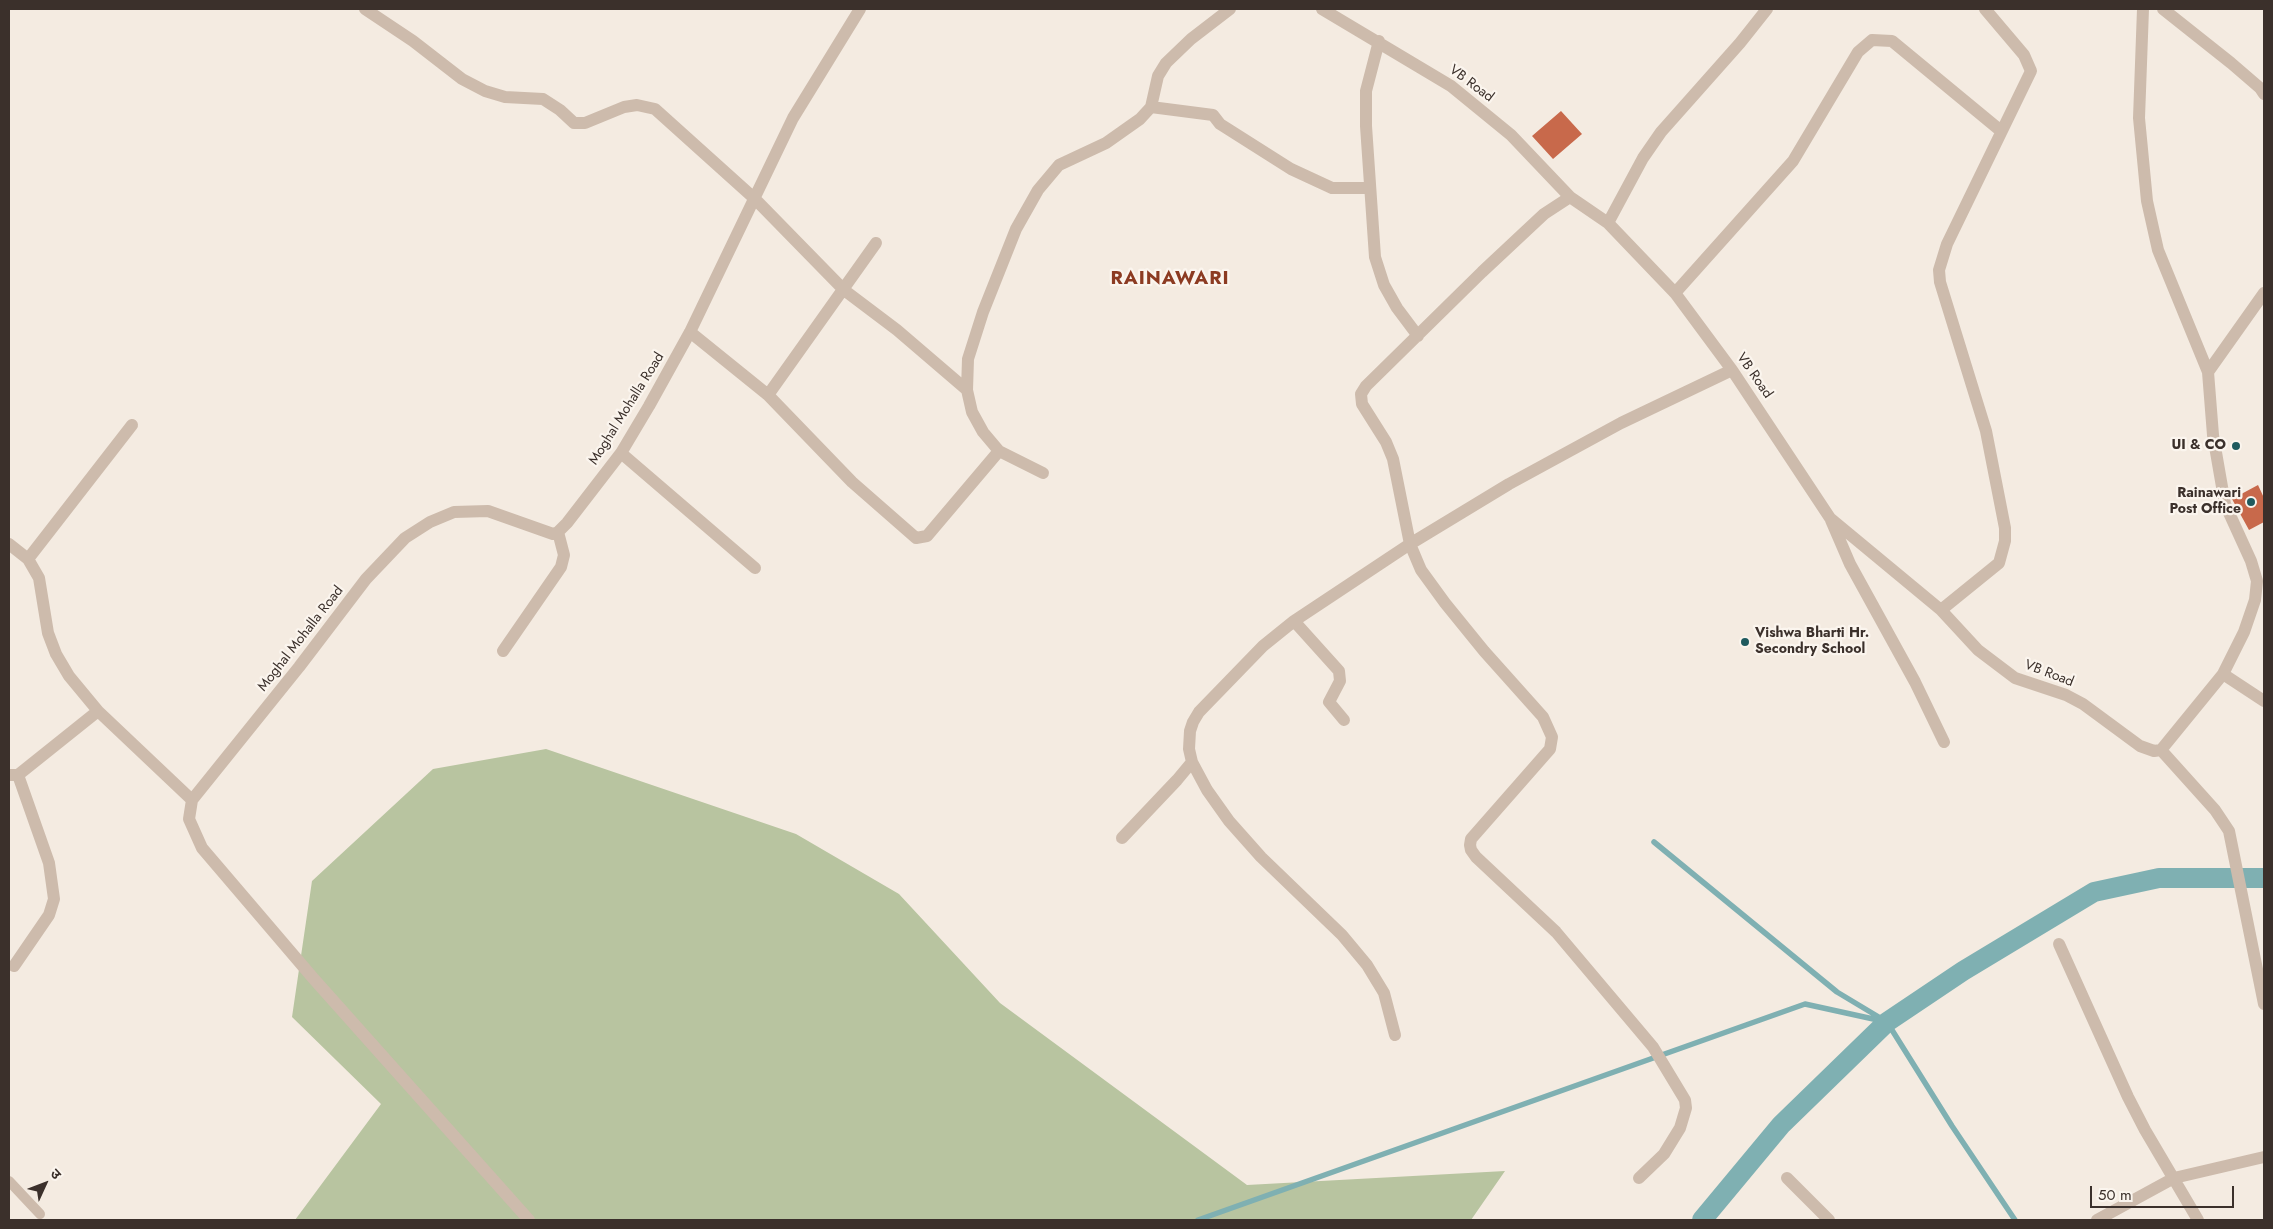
<!DOCTYPE html>
<meta charset="utf-8">
<style>
body{margin:0}
#map{position:relative;width:2273px;height:1229px;overflow:hidden;background:#f4ebe1;font-family:Jost,"Noto Sans Devanagari",sans-serif}
canvas{display:block}
.frame{position:absolute;inset:0;border:10px solid #3b302b;pointer-events:none}
.north{position:absolute;left:20px;top:1159px;width:50px;height:50px;-webkit-text-stroke:4px #fbf5ee;paint-order:stroke;rotate:47deg;font-size:14px;font-weight:700;line-height:20px;text-align:center;color:#3b302b}
.north::after{content:'';display:block;margin:auto;width:18px;height:22px;background:#3b302b;clip-path:polygon(50% 0,100% 100%,50% 72%,0 100%)}
.scale{position:absolute;left:2090px;top:1186px;width:144px;height:22px;box-sizing:border-box;border:2px solid #3b302b;border-top:0;padding-left:6px;font-size:15px;line-height:18px;white-space:nowrap;color:#3b302b;-webkit-text-stroke:4px #fbf5ee;paint-order:stroke}
</style>
<div id="map">
<canvas width="2273" height="1229"></canvas>
<div class="frame"></div>
<div class="north">उ</div>
<div class="scale">50 m</div>
</div>
<script>
const ctx = document.querySelector('canvas').getContext('2d');
ctx.lineJoin = 'round';
function paint(path, color) { ctx.fillStyle = color; ctx.fill(path, 'evenodd'); }
const poly = rows => new Path2D(rows.map(r => 'M' + r).join(''));
function stroke(path, color, width, dash) { ctx.strokeStyle = color; ctx.lineWidth = width; ctx.lineCap = dash ? 'butt' : 'round'; ctx.setLineDash(dash || []); ctx.stroke(path); }
function drawText(font, color, halo, rows, align = 'center') {
  ctx.font = font + ' Jost,sans-serif'; ctx.lineWidth = 4.5; ctx.setLineDash([]); ctx.textBaseline = 'middle'; ctx.strokeStyle = halo; ctx.fillStyle = color; for (const [text, x, y, turn = 0] of rows) {
    ctx.save(); ctx.translate(x, y); ctx.rotate((+turn || 0) * Math.PI / 180); ctx.textAlign = isNaN(turn) ? turn : align; if (halo) ctx.strokeText(text, 0, 0); ctx.fillText(text, 0, 0); ctx.restore();
  }
}
const green = poly([
 [546,749,796,834,899,894,1000,1003,1247,1185,1505,1171,1471,1220,295,1220,381,1104,292,1017,312,881,433,769]
]);
const stream = poly([
 [1654,842,1837,992,1887,1022,1952,1126,2015,1220],
 [1198,1220,1805,1004,1887,1022]
]);
const canal = poly([
 [1702,1220,1781,1125,1887,1022,1963,971,2094,892,2159,878,2264,878]
]);
const building = poly([
 [1561,111,1582,134,1553,159,1532,136],
 [2258,485,2264,498,2264,522,2249,530,2232,499]
]);
const service = poly([
 [9,1181,40,1214]
]);
const minor = poly([
 [365,9,413,41,462,79,485,91,505,97,543,99,560,110,574,123,585,123,624,107,637,105,655,109,755,199,844,290,897,330,967,390,972,412,983,432,999,451,1043,473],
 [1322,9,1451,86,1511,135,1570,197,1608,223,1675,293,1732,370,1830,518,1941,610,1978,650,2015,678,2066,695,2083,704,2140,746,2154,751,2161,750],
 [2143,9,2139,118,2147,201,2158,250,2208,372,2213,435,2225,504,2251,561,2257,581,2255,600,2244,632,2223,674,2161,750],
 [2163,9,2231,63,2260,88,2264,94],
 [1379,41,1366,91,1366,126,1375,257,1384,285,1397,308,1418,336],
 [1151,107,1213,115,1220,124,1291,169,1332,188,1370,188],
 [1570,197,1544,214,1482,272,1366,386,1361,394,1362,404,1386,442,1393,459,1410,544,1421,570,1445,603,1484,651,1543,717,1552,737,1550,749,1471,839,1470,845,1471,850,1476,857,1556,932,1653,1047,1685,1100,1686,1108,1680,1128,1664,1154,1639,1178],
 [1608,223,1643,158,1661,132,1740,43,1767,9],
 [1675,293,1793,161,1858,52,1872,40,1892,41,2001,131],
 [690,332,768,395,852,482,916,538,927,536,999,451],
 [2208,372,2264,293],
 [967,390,968,359,983,312,1016,229,1038,190,1059,165,1106,143,1140,119,1151,107,1158,76,1166,63,1191,39,1230,9],
 [768,395,876,243],
 [621,453,755,568],
 [1831,520,1850,564,1915,682,1944,742],
 [9,544,28,559,39,578,48,633,56,654,69,676,98,711,192,800],
 [28,559,132,425],
 [1941,610,1999,563,2005,541,2005,528,1986,431,1940,282,1939,270,1947,244,2031,71,2024,55,1985,9],
 [1294,621,1339,671,1340,681,1329,702,1344,720],
 [503,651,561,567,564,555,558,532],
 [2223,674,2264,701],
 [2161,750,2215,810,2229,831,2264,1004],
 [9,775,18,775,98,711],
 [192,800,299,667,366,579,405,538,430,522,454,512,488,511,553,534,558,532,567,523,621,453,649,406,690,332,793,118,860,9],
 [192,800,189,819,202,848,313,978,529,1220],
 [1122,838,1177,780,1192,762],
 [2059,944,2128,1097,2145,1130,2198,1220],
 [14,966,49,915,54,899,49,863,18,775],
 [1395,1035,1384,993,1367,965,1342,935,1261,857,1229,821,1207,790,1192,762,1189,749,1190,731,1193,722,1199,712,1263,646,1294,621,1410,544,1509,484,1621,423,1732,370],
 [1787,1178,1829,1220],
 [2097,1220,2174,1178,2264,1157]
]);
const markers = [
 [2236,446,5,"#1f5a5e"],
 [2251,502,5,"#1f5a5e"],
 [1745,642,5,"#1f5a5e"]
];
const streetNames = [
 ["VB Road",1471,84,37],
 ["VB Road",1754,376,55],
 ["Moghal Mohalla Road",627,409,-58],
 ["Moghal Mohalla Road",301,639,-52],
 ["VB Road",2049,674,21]
];
const poiNames = [
 ["UI & CO",2226,446],
 ["Rainawari",2241,494],
 ["Post Office",2241,510],
 ["Vishwa Bharti Hr.",1755,634,"left"],
 ["Secondry School",1755,650,"left"]
];
const districtNames = [
 ["RAINAWARI",1170,279]
];
paint(green, '#b8c4a0');
stroke(stream, '#7fb0b2', 5.5);
stroke(canal, '#7fb0b2', 20);
paint(building, '#c8694b');
stroke(service, '#cdbbac', 10);
stroke(minor, '#cdbbac', 12);
for (const [x, y, r, color] of markers) { const dot = new Path2D(); dot.arc(x, y, r, 0, 2 * Math.PI); ctx.fillStyle = color; ctx.fill(dot); stroke(dot, '#fbf5ee', 2); }
drawText('14px', '#3b302b', '#fbf5ee', streetNames);
drawText('bold 14px', '#3b302b', '#fbf5ee', poiNames, 'right');
ctx.letterSpacing = '1px';
drawText('bold 19px', '#8c3b22', '#fbf5ee', districtNames);
ctx.letterSpacing = '0px';
</script>
